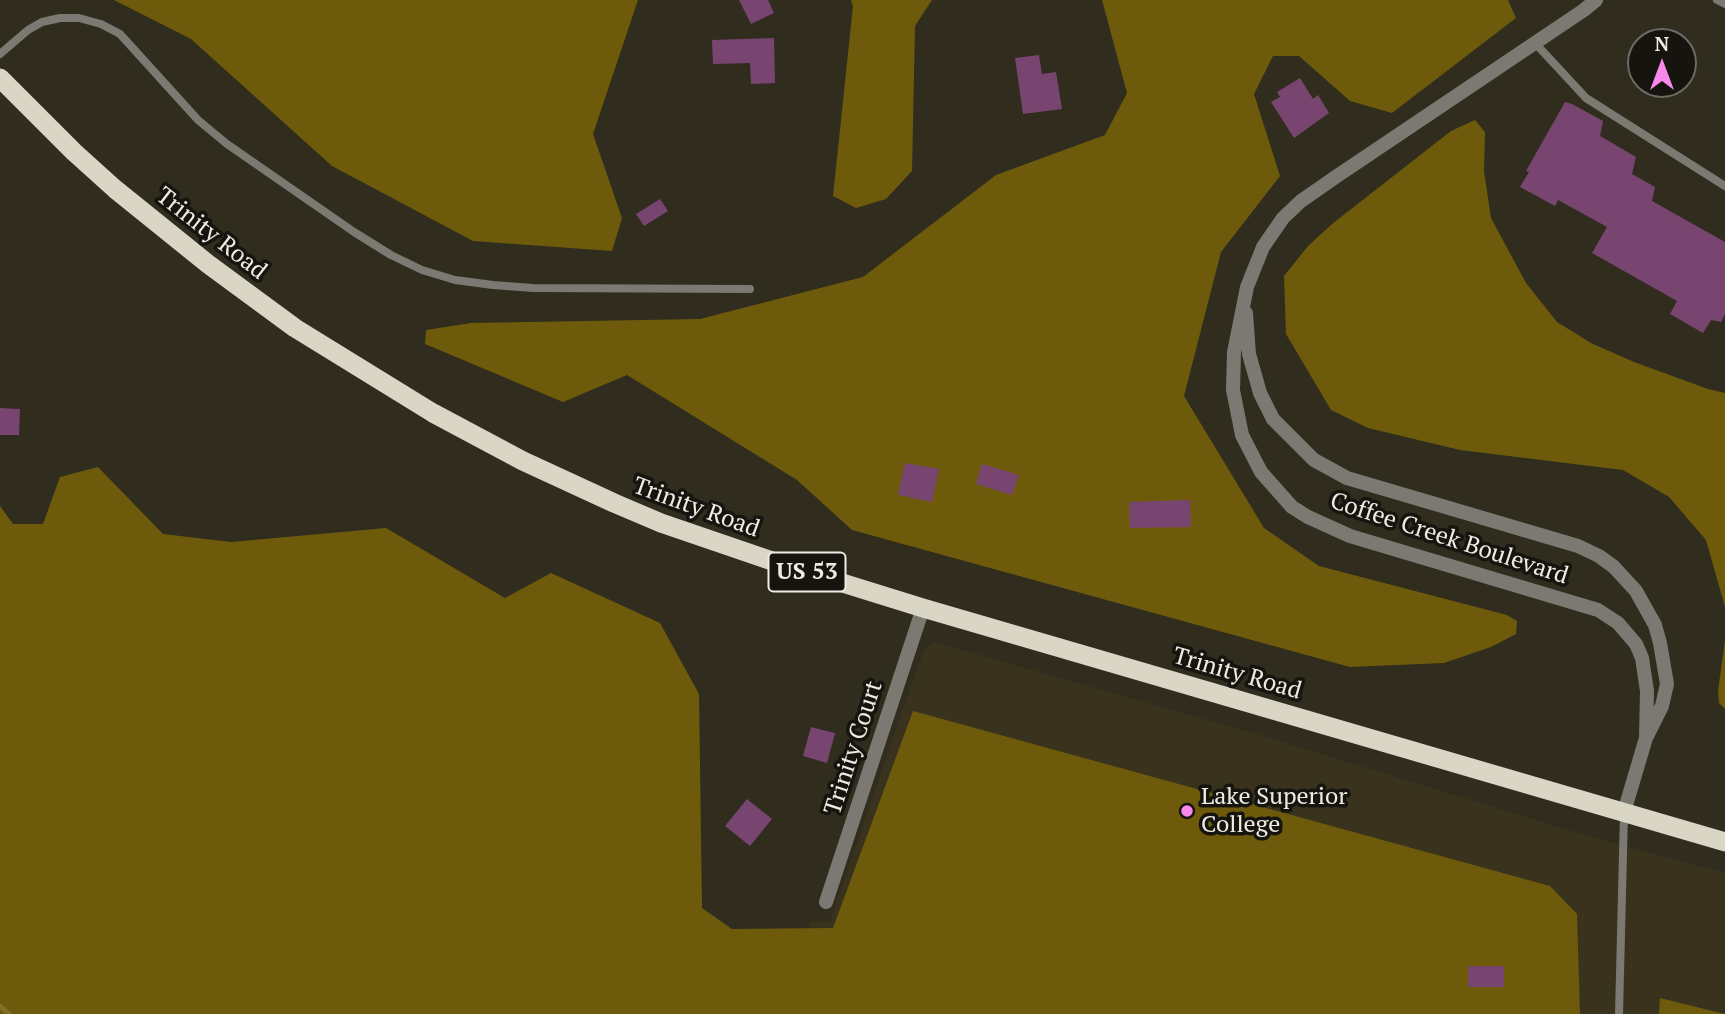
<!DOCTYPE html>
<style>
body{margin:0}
#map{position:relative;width:1725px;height:1014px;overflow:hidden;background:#302c1e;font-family:"PT Serif",serif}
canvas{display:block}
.north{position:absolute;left:1627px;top:28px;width:70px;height:70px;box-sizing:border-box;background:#16140e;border:2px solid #6c6a63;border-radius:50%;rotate:0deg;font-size:19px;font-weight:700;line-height:28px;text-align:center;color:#eeebe2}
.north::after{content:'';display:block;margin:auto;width:24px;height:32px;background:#f888ea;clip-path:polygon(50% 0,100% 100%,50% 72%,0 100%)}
</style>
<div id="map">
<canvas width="1725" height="1014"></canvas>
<div class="north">N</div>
</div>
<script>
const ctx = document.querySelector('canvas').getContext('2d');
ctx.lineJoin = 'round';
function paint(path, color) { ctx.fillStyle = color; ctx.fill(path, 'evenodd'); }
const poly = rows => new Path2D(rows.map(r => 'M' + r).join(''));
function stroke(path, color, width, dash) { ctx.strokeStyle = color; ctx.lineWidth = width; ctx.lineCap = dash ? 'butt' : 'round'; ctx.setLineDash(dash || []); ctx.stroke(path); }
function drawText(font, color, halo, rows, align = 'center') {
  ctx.font = font + ' "PT Serif",serif'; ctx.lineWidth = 7; ctx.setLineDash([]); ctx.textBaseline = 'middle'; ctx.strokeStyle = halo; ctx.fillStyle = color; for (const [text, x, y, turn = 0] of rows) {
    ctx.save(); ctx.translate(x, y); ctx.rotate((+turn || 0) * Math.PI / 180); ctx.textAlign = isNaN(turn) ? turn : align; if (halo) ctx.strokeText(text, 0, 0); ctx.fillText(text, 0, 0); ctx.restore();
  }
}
const built = poly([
 [934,642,1250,732,1578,833,1725,873,1725,1014,808,1014,809,922,830,921,915,674,925,648]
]);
const forest = poly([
 [114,0,638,0,593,134,622,218,612,251,473,241,332,166,191,39],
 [851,0,932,0,915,26,912,171,886,199,856,208,833,196,853,6],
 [1102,0,1508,0,1516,18,1392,113,1350,101,1299,56,1273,56,1254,94,1280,176,1221,252,1184,396,1264,528,1319,566,1507,615,1517,621,1516,634,1491,647,1444,663,1350,667,852,530,797,480,627,375,563,402,425,344,426,330,471,323,700,319,863,277,996,175,1105,135,1127,93],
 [1475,120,1485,132,1484,171,1491,218,1526,283,1557,322,1591,343,1634,362,1708,389,1725,393,1725,607,1706,540,1669,497,1623,470,1460,450,1368,428,1331,410,1286,334,1284,276,1308,246,1332,224,1451,131],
 [98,467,163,534,231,542,386,528,505,598,551,573,660,623,699,694,702,908,732,929,833,928,913,711,1550,886,1577,914,1580,1014,0,1014,0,506,13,524,43,524,60,477],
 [1725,640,1725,709,1719,703,1718,691],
 [1660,998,1725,1014,1659,1014]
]);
const stream = poly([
 [0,1006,9,1014]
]);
const building = poly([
 [739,0,768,0,774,13,751,24],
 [774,38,775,83,751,84,750,63,713,64,712,40],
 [1039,55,1042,74,1056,72,1062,109,1023,114,1015,58],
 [1300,78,1313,99,1318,95,1329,113,1294,138,1271,102,1280,97,1277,92],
 [1565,102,1572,104,1603,121,1600,136,1636,157,1632,174,1655,187,1652,201,1725,242,1725,314,1721,322,1711,320,1703,333,1670,314,1677,301,1592,253,1607,227,1558,200,1555,206,1520,187,1529,172,1526,171],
 [660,199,668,211,644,226,636,214],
 [0,408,20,409,19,435,0,435],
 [905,463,939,469,932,502,898,495],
 [982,464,1019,475,1012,495,976,484],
 [1190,500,1191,527,1130,528,1129,502],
 [811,727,835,733,827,763,803,756],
 [747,799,772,819,750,846,725,826],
 [1468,966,1504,966,1504,987,1468,987]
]);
const service = poly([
 [1717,0,1725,4],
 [1535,43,1586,98,1725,186],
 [0,54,28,30,42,22,60,18,79,18,101,24,120,34,198,120,227,144,354,232,391,255,422,270,455,280,493,285,533,288,750,289],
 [1619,1014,1624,814]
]);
const minor = poly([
 [1596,0,1584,10,1337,176,1301,201,1283,218,1263,247,1247,287,1234,352,1233,390,1242,435,1261,472,1292,507,1308,517,1350,536,1598,610,1618,623,1636,644,1642,658,1647,691,1646,738],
 [1246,313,1249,354,1260,393,1273,419,1314,460,1347,478,1578,546,1599,556,1614,567,1636,591,1655,625,1660,643,1667,684,1662,706,1646,738,1624,812],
 [826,902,923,608]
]);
const trunk = poly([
 [0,78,74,152,115,189,208,264,295,328,433,413,523,461,614,503,661,523,778,563,923,608,1725,842]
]);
const markers = [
 [1187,811,7,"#f888ea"]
];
const shields = [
 [807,572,77]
];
const shieldNames = [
 ["US 53",807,572]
];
const streetNames = [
 ["Trinity Road",211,234,38],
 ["Trinity Road",696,508,20],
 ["Coffee Creek Boulevard",1449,539,18],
 ["Trinity Road",1237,674,16],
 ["Trinity Court",854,748,-72]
];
const poiNames = [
 ["Lake Superior",1201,797],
 ["College",1201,825]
];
paint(built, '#39331e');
paint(forest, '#6d5b0b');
stroke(stream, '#816f27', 5);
paint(building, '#784571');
stroke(service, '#7b7972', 8);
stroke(minor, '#7b7972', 14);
stroke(trunk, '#dad6c5', 19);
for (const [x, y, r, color] of markers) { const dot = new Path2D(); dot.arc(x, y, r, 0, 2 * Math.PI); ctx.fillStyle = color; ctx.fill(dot); stroke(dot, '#16140e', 2.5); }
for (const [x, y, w] of shields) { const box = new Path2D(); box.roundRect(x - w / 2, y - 19.5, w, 39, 5); ctx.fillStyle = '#16140e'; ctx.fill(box); stroke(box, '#eeebe2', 2); }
drawText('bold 23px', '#eeebe2', null, shieldNames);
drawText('24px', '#eeebe2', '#16140e', streetNames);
drawText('24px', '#eeebe2', '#16140e', poiNames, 'left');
</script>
